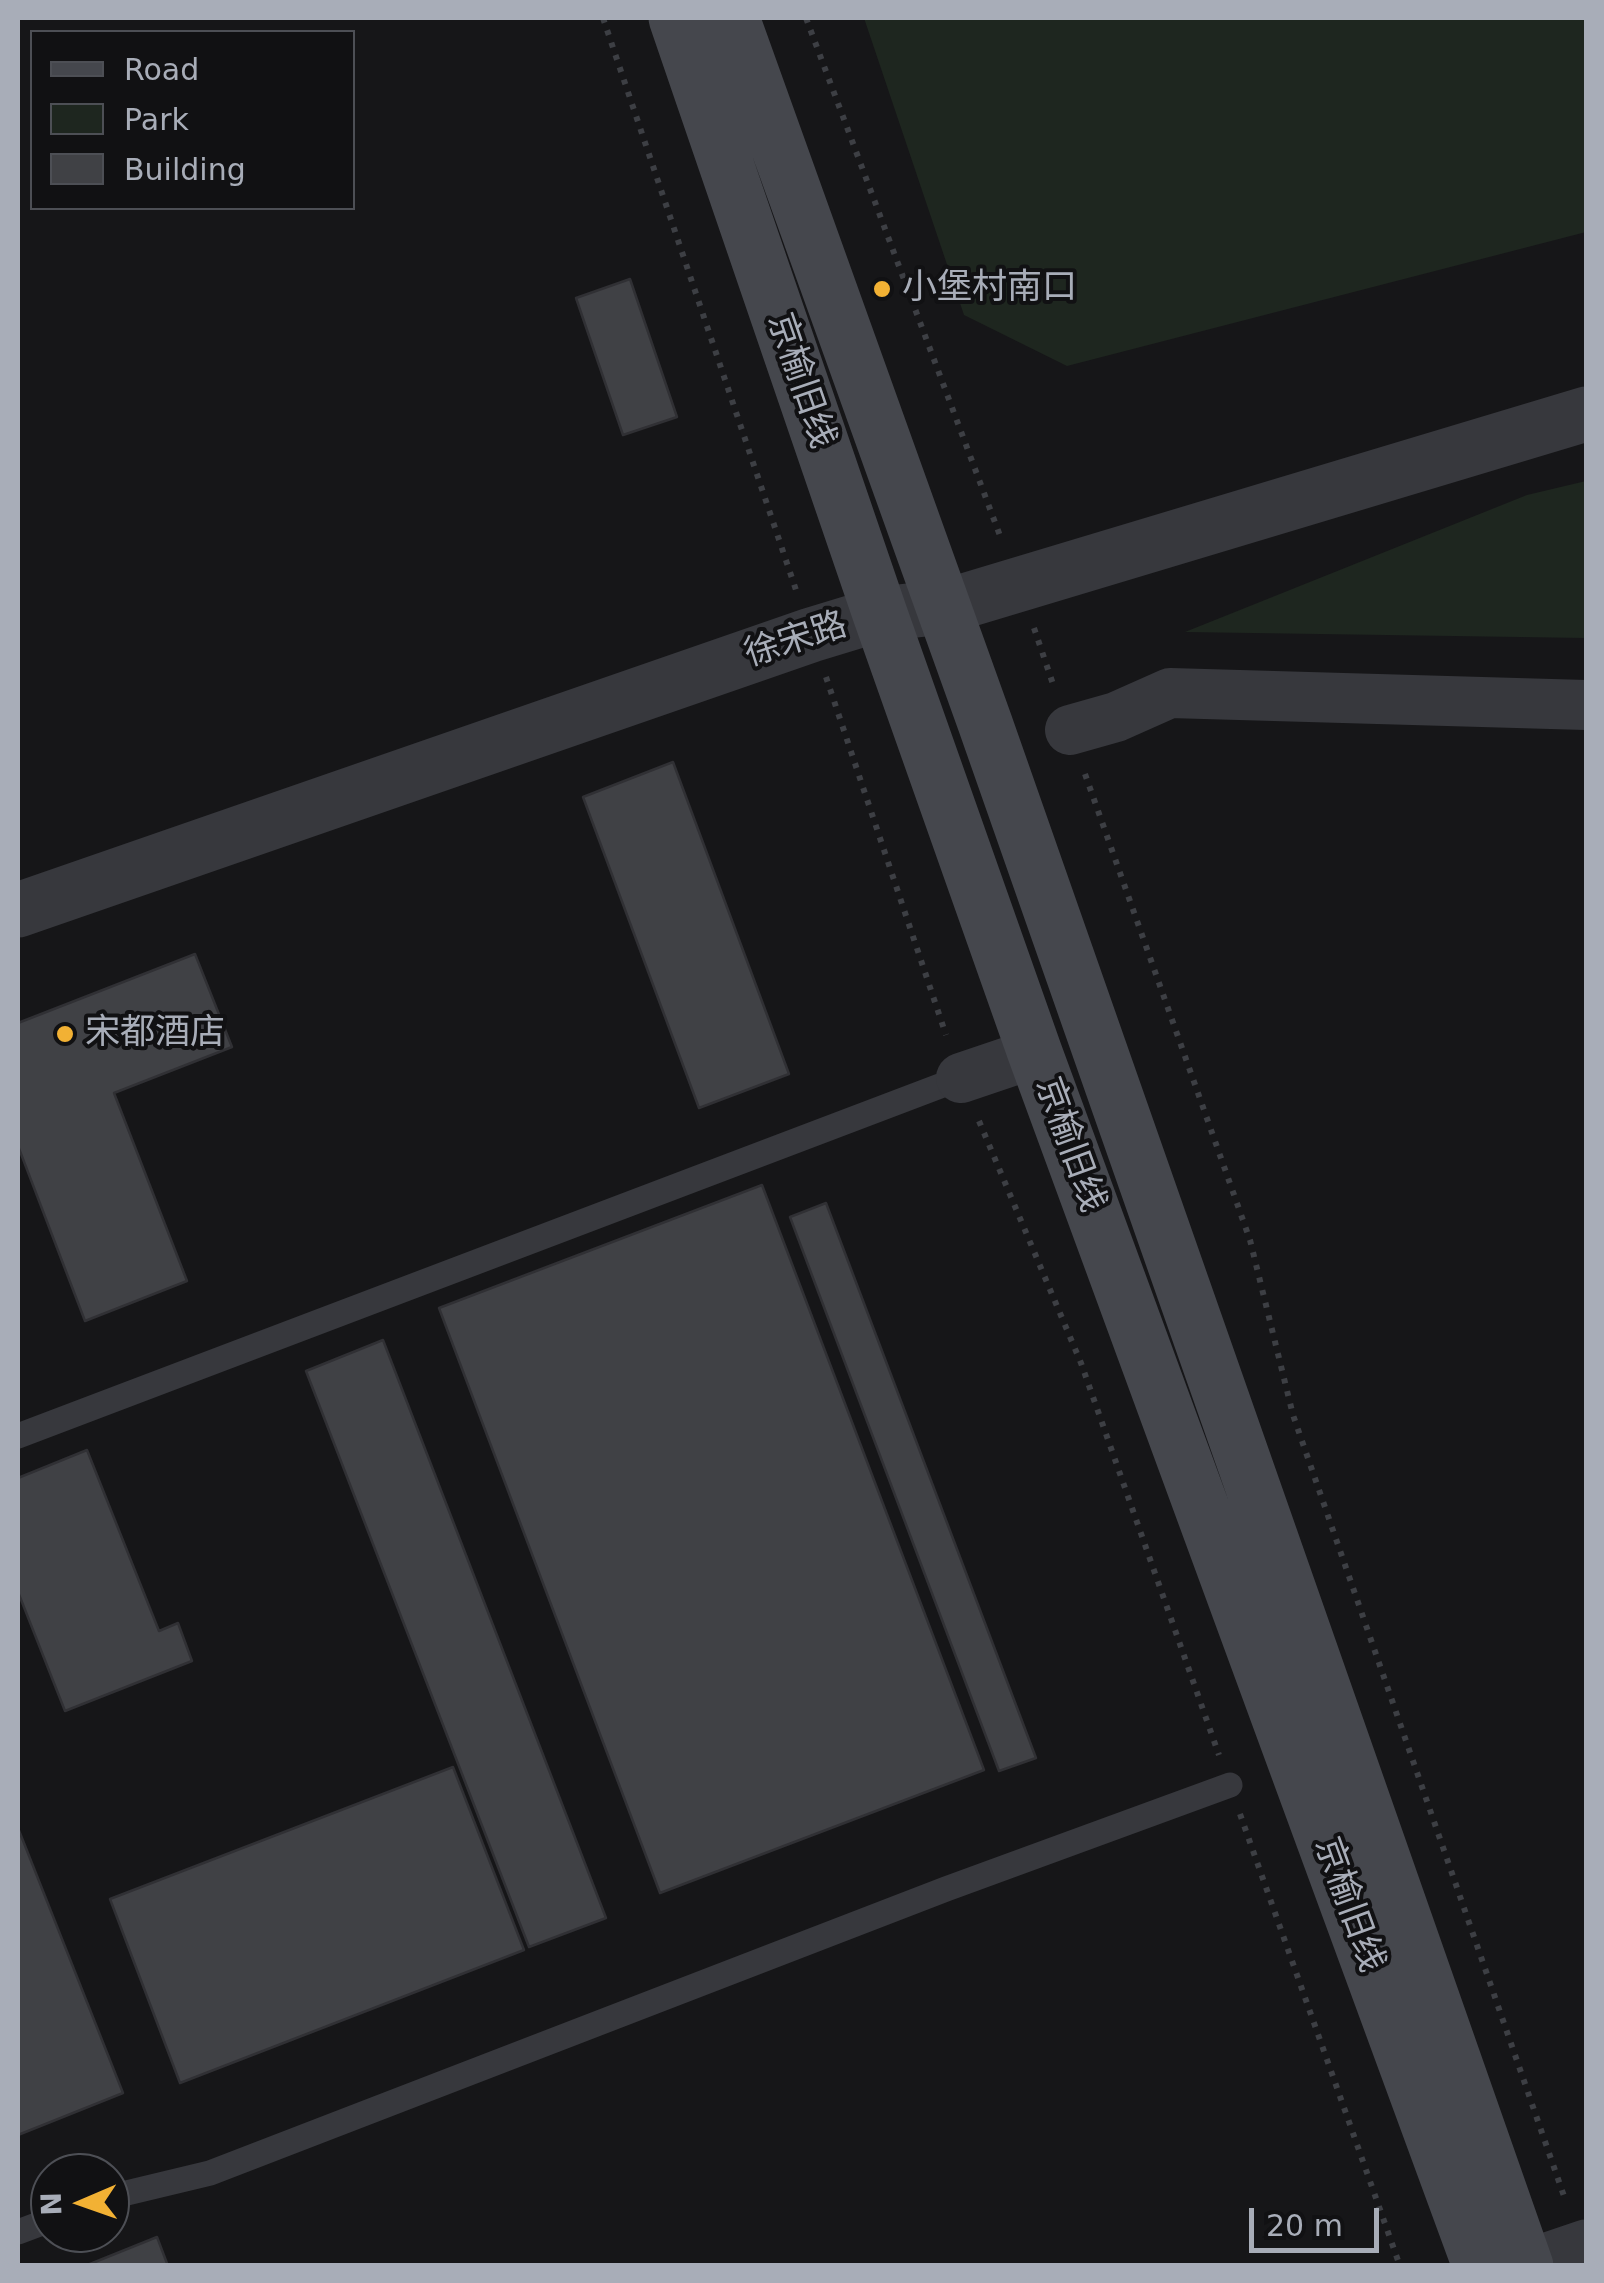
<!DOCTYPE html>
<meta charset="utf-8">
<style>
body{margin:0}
#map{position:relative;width:1604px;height:2283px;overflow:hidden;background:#161618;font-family:"DejaVu Sans",sans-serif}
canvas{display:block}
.frame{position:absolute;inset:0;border:20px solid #a8adb8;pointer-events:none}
.legend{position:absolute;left:30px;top:30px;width:325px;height:180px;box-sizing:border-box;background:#111113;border:2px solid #4d4f55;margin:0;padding:12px 18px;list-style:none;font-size:30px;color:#a8adb8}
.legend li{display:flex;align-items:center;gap:20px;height:50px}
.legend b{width:50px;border:2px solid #4d4f55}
.north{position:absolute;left:30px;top:2153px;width:100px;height:100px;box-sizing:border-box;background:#111113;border:2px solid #4d4f55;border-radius:50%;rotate:268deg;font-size:28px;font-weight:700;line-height:40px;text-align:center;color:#a8adb8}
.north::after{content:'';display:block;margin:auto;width:35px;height:45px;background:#f2b134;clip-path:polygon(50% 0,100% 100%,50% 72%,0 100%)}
.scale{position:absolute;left:1249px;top:2208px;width:130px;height:45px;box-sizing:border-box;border:5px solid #a8adb8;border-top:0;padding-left:12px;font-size:30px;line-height:35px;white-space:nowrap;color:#a8adb8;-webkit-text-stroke:8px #111113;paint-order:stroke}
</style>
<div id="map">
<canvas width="1604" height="2283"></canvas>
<div class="frame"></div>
<ul class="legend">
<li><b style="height:12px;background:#45474d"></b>Road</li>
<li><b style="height:28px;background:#1e261f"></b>Park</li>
<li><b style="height:28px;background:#404145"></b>Building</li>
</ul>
<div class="north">N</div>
<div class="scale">20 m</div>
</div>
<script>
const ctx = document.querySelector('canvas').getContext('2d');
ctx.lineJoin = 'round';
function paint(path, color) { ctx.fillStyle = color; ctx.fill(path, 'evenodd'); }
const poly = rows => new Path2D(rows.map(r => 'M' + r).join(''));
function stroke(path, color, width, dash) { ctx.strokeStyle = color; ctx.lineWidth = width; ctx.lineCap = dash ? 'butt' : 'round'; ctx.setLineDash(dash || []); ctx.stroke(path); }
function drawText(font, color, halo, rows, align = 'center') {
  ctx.font = font + ' "DejaVu Sans","Noto Sans SC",sans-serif'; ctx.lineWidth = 8; ctx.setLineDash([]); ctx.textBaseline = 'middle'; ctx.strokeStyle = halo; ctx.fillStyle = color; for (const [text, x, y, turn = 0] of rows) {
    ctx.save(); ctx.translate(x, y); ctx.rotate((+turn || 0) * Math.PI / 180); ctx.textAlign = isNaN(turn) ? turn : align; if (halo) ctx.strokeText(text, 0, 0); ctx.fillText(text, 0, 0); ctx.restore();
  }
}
const green = poly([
 [864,18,1586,18,1586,232,1067,366,964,315],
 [1586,481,1586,638,1185,632,1527,495]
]);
const building = poly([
 [630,279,677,417,623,435,576,298,630,279],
 [673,762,789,1074,699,1108,583,797,673,762],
 [195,954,232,1047,114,1093,187,1281,85,1321,18,1146,18,1023,195,954],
 [762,1185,984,1770,660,1893,439,1308,762,1185],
 [826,1203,1036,1758,999,1771,790,1217,826,1203],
 [383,1340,606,1918,529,1947,306,1371,383,1340],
 [87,1450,159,1631,178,1623,192,1661,65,1711,18,1592,18,1478,87,1450],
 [453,1767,524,1950,180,2083,110,1899,453,1767],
 [18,1828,123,2093,18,2135,18,1828],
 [157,2237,168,2266,85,2266,157,2237]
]);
const path = poly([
 [603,18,796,590],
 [806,18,1002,541],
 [1034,628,1054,687],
 [826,677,946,1035],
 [1085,774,1250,1240,1293,1415,1566,2202],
 [979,1121,1081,1363,1219,1755],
 [1240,1814,1400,2266]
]);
const service = poly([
 [18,1436,961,1078],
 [110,2197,210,2173,946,1889,1230,1785],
 [18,2232,50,2220]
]);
const minor = poly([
 [1070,730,1116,717,1170,693,1586,705],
 [961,1078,1035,1053]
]);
const tertiary = poly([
 [18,910,811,635,880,614,944,607,1586,414],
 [1530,2266,1586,2247]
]);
const secondary = poly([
 [676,18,880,614,1035,1053,1480,2266],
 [732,18,985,723,1526,2266]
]);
const markers = [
 [882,289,10,"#f2b134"],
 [65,1034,10,"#f2b134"]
];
const poiNames = [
 ["小堡村南口",902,289],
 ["宋都酒店",85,1034]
];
const streetNames = [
 ["京榆旧线",800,381,71],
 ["徐宋路",796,641,-18],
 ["京榆旧线",1069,1145,70],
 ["京榆旧线",1348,1905,70]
];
paint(green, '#1e261f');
paint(building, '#404145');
stroke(building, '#303034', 2.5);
stroke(path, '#3d3f44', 6, [5, 8]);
stroke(service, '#37383d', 25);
stroke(minor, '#37383d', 50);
stroke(tertiary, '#37383d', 55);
stroke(secondary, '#45474d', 55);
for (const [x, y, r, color] of markers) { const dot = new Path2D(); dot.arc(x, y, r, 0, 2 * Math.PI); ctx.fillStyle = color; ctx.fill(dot); stroke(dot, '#111113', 4); }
drawText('35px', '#a8adb8', '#111113', poiNames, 'left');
drawText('35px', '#a8adb8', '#111113', streetNames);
</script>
